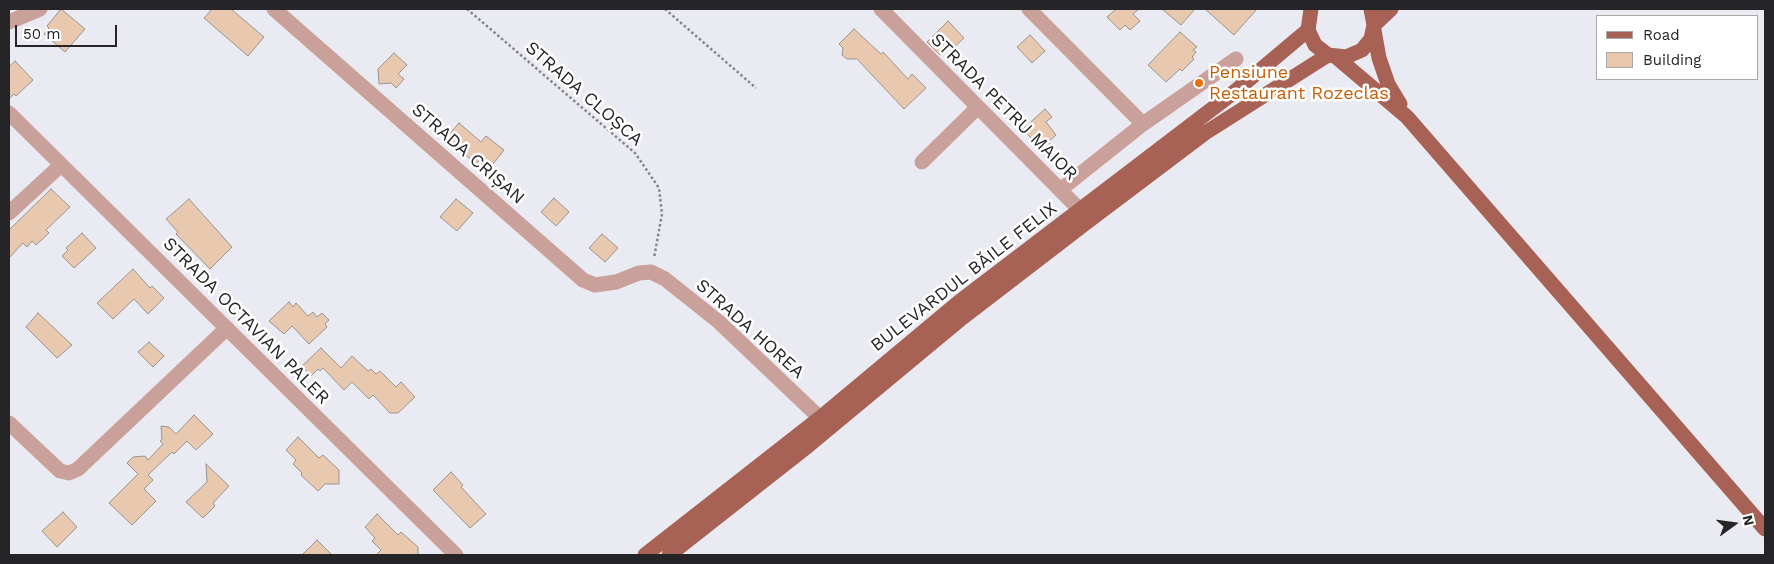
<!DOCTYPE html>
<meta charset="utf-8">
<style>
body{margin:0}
#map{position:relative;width:1774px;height:564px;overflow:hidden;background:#eaebf2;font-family:"Work Sans",sans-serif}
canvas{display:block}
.frame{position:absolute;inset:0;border:10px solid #252528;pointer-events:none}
.legend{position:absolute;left:1596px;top:15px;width:162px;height:65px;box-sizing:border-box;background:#fff;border:1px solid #a8a8a9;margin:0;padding:6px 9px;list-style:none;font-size:15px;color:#252528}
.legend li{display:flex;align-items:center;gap:10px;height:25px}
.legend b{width:25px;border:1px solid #a8a8a9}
.north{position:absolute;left:1709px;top:499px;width:50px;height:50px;-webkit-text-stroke:4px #fff;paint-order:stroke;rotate:76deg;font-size:14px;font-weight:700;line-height:20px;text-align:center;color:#252528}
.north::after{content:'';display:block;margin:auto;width:18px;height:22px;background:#252528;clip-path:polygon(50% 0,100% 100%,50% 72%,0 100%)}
.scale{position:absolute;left:15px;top:25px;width:102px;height:22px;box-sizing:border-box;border:2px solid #252528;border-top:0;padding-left:6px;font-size:15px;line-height:18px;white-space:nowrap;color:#252528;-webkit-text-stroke:4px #fff;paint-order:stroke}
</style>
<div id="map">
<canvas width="1774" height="564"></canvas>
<div class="frame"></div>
<ul class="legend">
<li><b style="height:6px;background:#a86255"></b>Road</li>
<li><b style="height:14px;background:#e8c8ae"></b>Building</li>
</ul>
<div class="north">N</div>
<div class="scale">50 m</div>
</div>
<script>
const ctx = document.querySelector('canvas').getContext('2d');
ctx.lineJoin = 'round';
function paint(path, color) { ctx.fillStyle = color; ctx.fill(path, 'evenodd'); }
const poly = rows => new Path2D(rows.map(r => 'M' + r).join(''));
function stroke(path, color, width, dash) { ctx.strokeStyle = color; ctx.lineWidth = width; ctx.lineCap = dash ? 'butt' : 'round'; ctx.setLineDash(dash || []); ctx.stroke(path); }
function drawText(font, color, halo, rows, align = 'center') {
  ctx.font = font + ' "Work Sans",sans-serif'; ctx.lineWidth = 5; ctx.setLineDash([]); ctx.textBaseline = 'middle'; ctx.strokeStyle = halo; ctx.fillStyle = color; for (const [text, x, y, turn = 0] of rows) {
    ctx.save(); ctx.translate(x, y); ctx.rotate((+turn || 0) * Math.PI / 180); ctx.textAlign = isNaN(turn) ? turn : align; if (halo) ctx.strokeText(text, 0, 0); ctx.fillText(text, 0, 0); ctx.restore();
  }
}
const building = poly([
 [61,9,85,29,65,52,44,34,49,28,47,26,61,9],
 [212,9,231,9,264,37,248,56,204,18,212,9],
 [1116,9,1139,9,1133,14,1140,21,1130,30,1125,25,1120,30,1107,17,1116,9],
 [1162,9,1195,9,1181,25,1162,9],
 [1205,9,1257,9,1234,35,1205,9],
 [948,21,964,38,952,49,949,46,940,55,927,42,948,21],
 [854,29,881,54,883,52,908,79,912,74,926,88,904,109,857,59,847,59,842,55,843,48,839,44,854,29],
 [1180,32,1197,47,1193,50,1196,52,1192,57,1194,59,1182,71,1180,69,1166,82,1148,65,1180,32],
 [1030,35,1045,51,1032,63,1017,47,1030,35],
 [394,53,407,65,398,74,404,79,396,88,391,83,379,84,378,69,394,53],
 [15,61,33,80,16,96,14,94,9,99,9,67,15,61],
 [1045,109,1052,117,1046,122,1056,135,1048,142,1051,145,1043,152,1023,129,1045,109],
 [459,123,481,142,486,136,504,150,489,169,478,161,476,164,446,138,459,123],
 [51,189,70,207,46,230,49,233,36,245,32,241,27,247,23,243,9,258,9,230,51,189],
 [554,198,569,212,556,226,541,212,554,198],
 [189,199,232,247,210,269,176,234,178,232,166,219,189,199],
 [456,199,473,213,457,231,440,217,456,199],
 [82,233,96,248,74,268,62,256,68,250,66,248,82,233],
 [602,234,618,248,605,262,589,248,602,234],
 [133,269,150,288,152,286,164,298,148,314,134,299,113,319,97,303,133,269],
 [289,302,293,307,296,303,308,316,313,312,317,317,322,313,329,320,325,324,327,327,309,344,292,326,284,334,269,321,289,302],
 [38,313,72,345,57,358,26,327,38,313],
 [149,342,164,356,153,367,138,352,149,342],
 [321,348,341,368,352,356,368,371,371,369,376,374,380,371,396,387,401,382,415,397,398,413,390,413,373,395,369,399,352,382,344,390,323,368,320,371,318,369,311,376,302,366,321,348],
 [194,415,213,434,196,450,187,441,174,454,172,452,148,475,153,480,144,489,156,501,132,525,109,503,138,474,127,463,133,457,145,456,148,460,163,444,160,441,162,439,161,426,169,427,176,434,194,415],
 [298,437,319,458,323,455,339,470,339,484,325,484,318,491,301,475,302,473,293,464,296,460,286,450,298,437],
 [206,464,229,486,213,503,215,506,203,518,186,502,207,482,206,464],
 [451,472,463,485,461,487,486,514,470,528,433,490,451,472],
 [63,512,77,527,57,547,42,531,63,512],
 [377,514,398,535,401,532,418,547,418,555,376,555,381,550,372,541,375,538,365,527,377,514],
 [317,540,332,555,302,555,317,540]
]);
const path = poly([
 [467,9,635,153,659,188,662,214,654,258],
 [665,9,756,88]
]);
const minor = poly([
 [274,9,583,280,595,285,616,282,639,273,651,272,665,279,719,322,820,418],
 [881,9,1079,209],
 [1029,9,1143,124],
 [9,22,40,9],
 [9,113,456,555],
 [922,162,978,107],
 [1060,190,1143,124,1236,59],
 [9,213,61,165],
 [9,423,60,471,69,473,78,469,227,328]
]);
const major = poly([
 [1311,9,1308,30,1315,45,1328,55,1346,57,1362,50,1371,39,1374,25,1371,9],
 [1374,25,1391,9],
 [1374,30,1379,58,1388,84,1400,104],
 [1335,56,1407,117,1765,529],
 [645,555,820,418,959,302,1233,93,1308,30],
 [669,555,809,445,962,318,1087,222,1205,133,1328,55]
]);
const markers = [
 [1199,83,5,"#e8710a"]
];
const foodNames = [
 ["Pensiune",1209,73],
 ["Restaurant Rozeclas",1209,94]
];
const streetNames = [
 ["STRADA CLOȘCA",584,94,41],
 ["STRADA PETRU MAIOR",1004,107,45],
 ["STRADA CRIȘAN",468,154,41],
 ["BULEVARDUL BĂILE FELIX",964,277,-38],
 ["STRADA OCTAVIAN PALER",246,321,45],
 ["STRADA HOREA",750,329,42]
];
paint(building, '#e8c8ae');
stroke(building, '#99938f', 1);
stroke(path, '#838489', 2.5, [2.5, 2.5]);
stroke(minor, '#caa19a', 15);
stroke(major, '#a86255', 15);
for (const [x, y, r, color] of markers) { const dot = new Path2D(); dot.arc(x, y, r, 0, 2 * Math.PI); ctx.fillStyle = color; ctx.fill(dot); stroke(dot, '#fff', 2); }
drawText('18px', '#c56008', '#fff', foodNames, 'left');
drawText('18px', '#252528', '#fff', streetNames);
</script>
